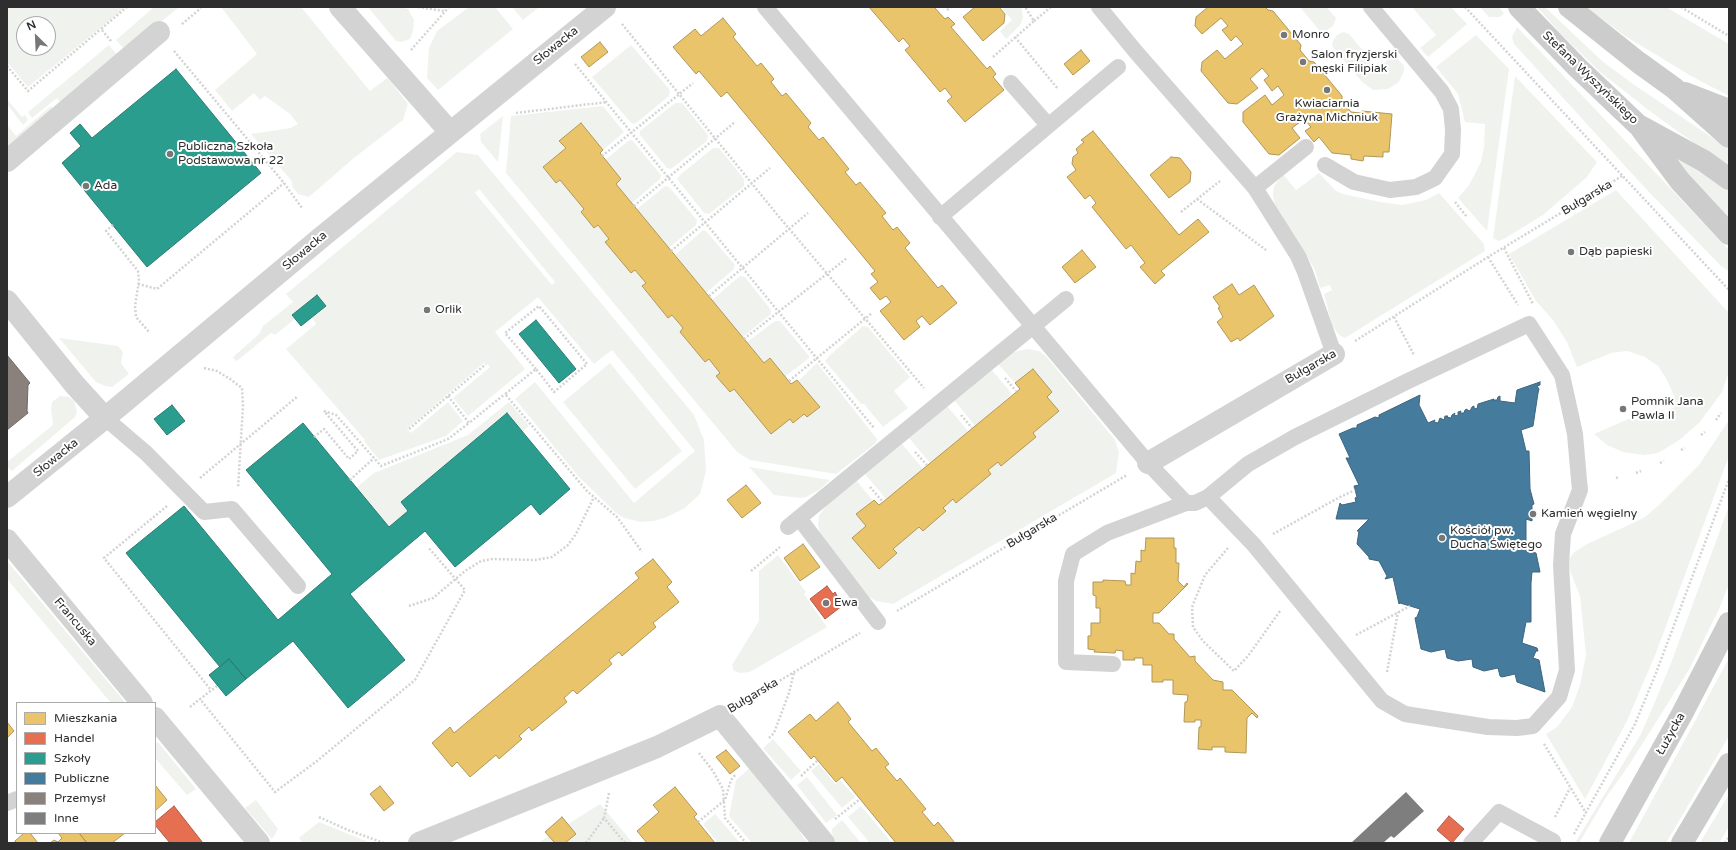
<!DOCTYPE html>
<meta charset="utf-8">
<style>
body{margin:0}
#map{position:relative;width:1736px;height:850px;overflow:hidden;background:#fff;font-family:"Varela Round",sans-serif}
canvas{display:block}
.frame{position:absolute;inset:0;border:8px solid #2e2e2e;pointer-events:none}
.legend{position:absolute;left:16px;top:702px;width:140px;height:132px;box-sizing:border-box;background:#fff;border:1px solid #ababab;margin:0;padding:5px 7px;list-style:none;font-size:12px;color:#2e2e2e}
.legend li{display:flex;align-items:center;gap:8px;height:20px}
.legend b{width:20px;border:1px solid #ababab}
.north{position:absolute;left:16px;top:16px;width:40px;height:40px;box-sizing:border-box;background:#fff;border:1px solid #ababab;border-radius:50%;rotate:336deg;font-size:11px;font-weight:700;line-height:16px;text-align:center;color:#2e2e2e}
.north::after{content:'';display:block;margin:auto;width:14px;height:18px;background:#777;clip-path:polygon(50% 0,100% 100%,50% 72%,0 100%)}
</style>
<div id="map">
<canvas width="1736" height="850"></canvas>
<div class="frame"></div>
<ul class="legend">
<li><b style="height:11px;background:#e9c46a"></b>Mieszkania</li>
<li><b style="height:11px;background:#e76f51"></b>Handel</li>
<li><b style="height:11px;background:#2a9d8f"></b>Szkoły</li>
<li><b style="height:11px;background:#457b9d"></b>Publiczne</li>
<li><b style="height:11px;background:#8a817c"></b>Przemysł</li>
<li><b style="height:11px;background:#7e7e7e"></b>Inne</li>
</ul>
<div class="north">N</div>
</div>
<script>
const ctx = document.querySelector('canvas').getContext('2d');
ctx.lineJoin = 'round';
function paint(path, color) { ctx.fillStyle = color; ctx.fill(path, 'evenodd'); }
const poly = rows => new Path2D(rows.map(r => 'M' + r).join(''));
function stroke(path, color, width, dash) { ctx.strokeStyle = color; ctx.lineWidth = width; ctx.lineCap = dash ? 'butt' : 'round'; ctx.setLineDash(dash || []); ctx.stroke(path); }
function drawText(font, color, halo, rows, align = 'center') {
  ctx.font = font + ' "Varela Round",sans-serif'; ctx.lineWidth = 4; ctx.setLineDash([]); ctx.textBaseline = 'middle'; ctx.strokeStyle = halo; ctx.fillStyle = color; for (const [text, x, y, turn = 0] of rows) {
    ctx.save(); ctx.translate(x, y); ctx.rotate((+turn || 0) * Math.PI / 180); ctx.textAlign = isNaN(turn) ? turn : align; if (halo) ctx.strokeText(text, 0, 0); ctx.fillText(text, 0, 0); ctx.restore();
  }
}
const green = poly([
 [7,7,126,7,28,87,7,62],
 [24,24,48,24,48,48,24,48],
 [154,7,179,7,126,51,116,40],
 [221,7,301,7,370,91,387,78,391,82,408,104,403,120,354,158,309,197,298,194,293,188,291,180,251,134,291,128,298,124,290,114,265,96,260,100,254,93,232,111,215,90,257,54],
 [368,7,399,7,408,9,414,20,413,31,410,39,401,42,396,41],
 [469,7,495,7,513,29,438,90,427,78,429,48,437,31],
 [512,7,539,7,523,20],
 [1001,7,1021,7,1022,9,1023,18,1020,25,1006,39,1000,31,1012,20],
 [1300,7,1326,7,1336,18,1333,26,1326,31,1319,30],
 [1412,7,1451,7,1467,24,1428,57,1420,48,1436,35],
 [1480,7,1499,7,1504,13,1500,17,1489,17],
 [1539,7,1545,7,1602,61,1633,84,1729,149,1729,168,1651,112,1600,72,1561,34,1538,8],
 [1586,7,1666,7,1729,44,1729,96,1691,76,1625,36],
 [1517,27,1729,250,1729,271,1721,266,1646,189,1514,44,1512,37],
 [1343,32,1349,34,1378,68,1394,55,1404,66,1404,71,1399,82,1388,89,1373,90,1362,82,1332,46,1333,41,1337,35],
 [1476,35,1509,69,1487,231,1458,198,1469,185,1481,162,1484,147,1485,124,1465,122,1458,94,1436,67],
 [109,45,119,57,63,105,57,98,32,118,28,112],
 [631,45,670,90,669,96,635,124,631,123,592,77],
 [1515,76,1597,162,1587,177,1543,215,1502,240,1498,241,1493,238],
 [7,99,22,117,25,115,28,120,23,125,7,104],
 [675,103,682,103,708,135,707,141,671,169,667,168,640,135,640,131],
 [51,106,56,111,7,151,7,125,16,136],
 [603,106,624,132,603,150,581,123,559,141,566,148,543,167,556,183,560,180,584,209,581,212,594,228,598,225,609,239,606,242,635,270,646,283,642,287,668,318,672,315,683,328,680,332,705,362,709,359,720,373,717,376,730,392,734,389,771,434,790,419,793,423,804,414,807,417,820,407,798,381,817,363,877,439,876,443,836,474,750,460,737,452,506,173,511,116],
 [503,116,498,162,481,142,480,134],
 [632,140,661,175,660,179,632,203,616,184,621,179,605,160,628,141],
 [713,148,719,148,744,179,744,186,709,214,704,213,677,179,680,175],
 [457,152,478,155,694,415,704,440,706,471,700,494,685,508,667,517,654,521,641,522,624,518,615,512,578,476,515,399,535,382,634,503,695,451,612,350,594,364,538,297,495,332,525,369,468,416,453,398,490,367,485,362,407,429,411,433,448,402,463,421,446,436,379,460,364,441,365,440,286,349,316,324,312,318,326,306,317,295,292,315,295,319,275,335,271,333,237,361,234,359,233,357,259,334,263,326,293,302,286,294],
 [479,189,555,282,552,285,475,193],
 [1680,158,1729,190,1729,218,1688,175,1676,160],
 [1319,173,1336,191,1343,194,1380,202,1402,205,1412,203,1426,200,1439,193,1484,244,1485,251,1345,338,1339,335,1332,325,1324,294,1332,290,1330,285,1320,288,1315,270,1275,205,1273,195,1274,186,1283,174,1296,190],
 [665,186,669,187,697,220,696,225,669,248,637,209],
 [1616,190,1729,313,1729,372,1722,392,1699,423,1678,441,1658,453,1644,455,1623,452,1607,445,1594,434,1633,417,1639,421,1650,420,1663,416,1674,407,1675,398,1667,380,1658,366,1645,357,1627,351,1611,353,1577,367,1567,342,1553,320,1536,301,1509,254],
 [703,230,706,231,735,265,734,269,706,293,675,255],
 [740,276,745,277,771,310,771,314,743,337,712,300],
 [775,321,780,321,809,356,809,358,785,377,770,358,764,363,747,342],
 [863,326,868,327,910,377,894,391,908,408,883,427,864,404,861,404,825,361,829,356],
 [59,338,118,346,123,352,121,363,129,374,112,387,105,386,96,382],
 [1027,349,1039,351,1046,356,1115,440,1119,452,1116,473,893,604,876,601,869,597,863,593,820,533,818,525,819,515,831,500,857,481,873,501,856,514,866,526,852,538,879,569,897,553,893,549,919,527,923,531,946,511,943,508,953,499,956,503,991,474,988,470,998,462,1036,437,1033,433,1059,411,1047,397,1052,392,1033,369,1015,383,998,364,1010,353],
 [610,363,682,451,635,489,563,402],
 [992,370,1012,394,975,426,954,400],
 [60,396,69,397,74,401,77,412,75,417,12,471,7,466,7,462,53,425,51,409,52,402],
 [509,402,529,426,522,432,477,438,401,502,408,511,389,527,356,488,374,473,468,435],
 [947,406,968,431,930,463,909,438],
 [1729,420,1729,456,1656,653,1627,721,1585,799,1546,734,1557,727,1572,707,1580,685,1586,655,1580,596,1567,563,1573,553,1587,544,1633,523,1645,517,1660,504,1699,465],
 [902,444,923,469,886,499,865,474],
 [749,467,830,480,819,490,806,497,801,498,774,495],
 [1729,506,1729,584,1720,607,1690,668,1629,765,1607,796,1579,843,1575,843,1641,734,1654,704,1671,663],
 [778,555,806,592,804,594,827,627,750,672,740,673,734,671,732,665,759,621,759,571],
 [7,561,124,701,124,703,111,703,7,579],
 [1729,658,1729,736,1666,843,1629,843],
 [773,739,801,771,791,780,763,748],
 [158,742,196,789,187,795,155,758,155,745],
 [819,764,835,784,840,780,855,797,842,808,811,771],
 [751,767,802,829,800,833,808,843,752,843,729,816,736,780],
 [807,777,837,815,826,823,797,785],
 [1729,794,1729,827,1719,843,1700,843],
 [256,800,278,829,272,839,245,808],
 [600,804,633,843,538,843],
 [861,806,892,843,870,843,848,817],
 [715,814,740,843,718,843,703,824],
 [842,820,861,843,836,843,833,839,832,829],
 [319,822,371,843,303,843,299,838]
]);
const homes = poly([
 [869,7,934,7,945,19,948,17,955,24,951,27,987,69,990,66,996,74,993,77,1004,90,965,122,947,101,952,97,945,88,940,92,905,50,910,46,903,38,899,42,869,7],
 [975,7,999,7,1005,14,1004,23,983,41,963,17,975,7],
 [1208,7,1265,7,1268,10,1273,11,1301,45,1300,50,1309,61,1314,62,1342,96,1342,101,1351,112,1360,113,1362,111,1392,114,1389,152,1383,152,1383,157,1364,156,1363,161,1351,159,1351,155,1332,153,1319,137,1314,142,1305,131,1311,127,1304,119,1292,128,1300,138,1279,155,1269,154,1243,122,1243,112,1265,95,1272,105,1284,95,1278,86,1272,91,1264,80,1269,76,1262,68,1250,79,1258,88,1237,104,1228,103,1201,71,1202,62,1217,50,1225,59,1243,44,1236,36,1231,41,1222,30,1228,26,1221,18,1202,34,1195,26,1196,17,1208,7],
 [723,18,736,34,733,37,757,66,761,63,774,79,771,82,782,96,786,93,811,123,808,127,819,140,823,137,849,169,845,172,856,185,860,182,886,213,882,216,893,230,897,227,910,243,905,248,938,288,942,285,957,303,930,325,922,316,916,321,920,327,904,340,880,311,891,302,886,296,880,300,870,288,878,282,871,274,875,271,727,92,721,97,699,71,696,74,673,47,695,29,701,36,723,18],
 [600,42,608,52,589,67,581,57,600,42],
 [1081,50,1090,61,1073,75,1064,64,1081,50],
 [581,123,603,150,600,153,621,179,616,184,764,363,770,358,791,384,797,380,820,407,807,417,804,414,793,423,790,419,771,434,734,389,730,392,716,376,720,373,709,359,705,362,680,332,683,328,672,315,668,318,642,286,646,283,635,270,631,273,605,242,609,239,598,225,594,228,581,212,584,209,560,180,556,183,543,167,566,148,559,141,581,123],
 [1093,131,1179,235,1198,219,1209,232,1161,271,1165,275,1155,284,1140,267,1145,263,1131,245,1126,249,1092,207,1096,203,1090,195,1085,199,1067,177,1076,170,1072,164,1073,157,1078,153,1076,149,1084,142,1081,140,1093,131],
 [1171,157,1180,158,1191,172,1190,182,1169,198,1150,175,1171,157],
 [1082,250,1096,267,1075,283,1062,267,1082,250],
 [1232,284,1239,295,1254,285,1274,316,1240,341,1238,338,1231,342,1217,322,1223,317,1218,308,1220,307,1213,297,1232,284],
 [1033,369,1052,392,1047,397,1059,411,1033,433,1036,437,1001,466,998,462,988,470,991,474,956,503,953,499,943,508,946,511,923,531,919,527,893,549,897,553,879,569,852,538,866,526,856,514,873,501,874,500,879,505,883,502,1020,389,1015,383,1033,369],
 [746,485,761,503,742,518,727,500,746,485],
 [1146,538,1174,538,1174,548,1176,548,1176,563,1179,563,1178,581,1184,587,1187,583,1188,584,1159,613,1153,613,1153,623,1159,623,1169,634,1174,634,1174,639,1190,657,1195,656,1195,661,1213,680,1223,682,1223,690,1232,690,1258,716,1257,718,1252,713,1247,718,1246,753,1225,752,1225,747,1212,747,1212,750,1198,749,1199,727,1201,727,1201,720,1195,720,1195,722,1184,722,1185,702,1187,702,1188,695,1173,694,1173,680,1163,680,1163,682,1152,682,1152,665,1143,665,1143,658,1134,658,1135,660,1123,660,1123,651,1116,650,1115,653,1094,652,1095,650,1088,649,1088,636,1091,636,1091,623,1100,623,1100,608,1096,608,1096,596,1093,595,1093,582,1103,582,1103,580,1125,581,1126,585,1131,585,1131,573,1135,574,1136,561,1141,562,1141,550,1145,551,1146,538],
 [803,544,820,567,800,581,784,558,803,544],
 [653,559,672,582,667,587,679,602,653,623,656,627,622,656,619,652,609,660,612,664,577,694,573,690,564,698,567,702,532,731,529,727,519,736,522,739,499,759,496,755,470,777,457,762,452,767,432,743,450,727,454,733,639,578,635,573,653,559],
 [838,702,851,719,848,722,872,751,876,748,889,764,885,767,897,781,900,778,926,809,922,812,934,826,938,822,955,843,896,843,842,777,836,782,814,756,811,759,788,732,810,714,816,721,838,702],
 [7,722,14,731,7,738,7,722],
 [726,750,740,766,730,774,716,757,726,750],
 [155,785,167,800,155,811,155,785],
 [380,786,394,803,384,811,370,794,380,786],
 [675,787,697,814,694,817,715,843,647,843,637,831,659,812,653,805,675,787],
 [562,817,576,834,565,843,555,843,545,832,562,817],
 [24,833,30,833,38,843,15,843,15,841,24,833],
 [58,833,79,833,87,843,50,843,54,840,58,842,62,838,58,833],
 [79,833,125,833,112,843,87,843,79,833]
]);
const shops = poly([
 [827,586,833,594,835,592,842,606,825,619,810,599,827,586],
 [174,806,203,843,170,843,155,825,155,822,174,806],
 [1449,816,1464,829,1452,843,1437,830,1449,816]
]);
const schools = poly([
 [176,69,261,173,147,267,62,163,81,146,70,133,80,124,92,138,176,69],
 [317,295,326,306,301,326,292,315,317,295],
 [536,320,576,369,559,383,519,334,536,320],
 [172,405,185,421,167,435,154,419,172,405],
 [507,413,570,489,540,515,531,504,455,567,425,531,350,594,405,660,348,708,293,641,246,679,229,659,220,667,126,553,184,506,278,620,332,574,246,470,303,423,389,527,408,511,401,502,507,413],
 [229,659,246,679,226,696,209,675,229,659]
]);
const public = poly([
 [1540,382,1540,385,1537,386,1539,389,1538,393,1533,426,1521,430,1526,451,1529,451,1530,489,1534,504,1532,505,1532,521,1526,519,1526,551,1536,553,1540,572,1532,572,1531,583,1531,622,1526,622,1522,643,1537,648,1538,651,1536,651,1533,658,1539,660,1545,692,1517,682,1515,674,1502,677,1500,676,1498,668,1484,671,1473,667,1472,659,1458,661,1447,658,1445,649,1431,652,1421,649,1415,618,1417,617,1420,609,1400,603,1399,604,1393,577,1385,579,1387,576,1379,561,1369,559,1369,557,1357,544,1359,531,1357,531,1369,519,1336,519,1340,503,1342,505,1356,502,1355,498,1357,497,1354,486,1359,485,1346,458,1350,458,1339,434,1353,428,1357,428,1357,425,1375,417,1379,418,1379,415,1420,395,1419,405,1428,423,1435,420,1434,422,1438,423,1440,418,1444,420,1445,416,1448,416,1447,417,1451,418,1452,415,1455,413,1454,415,1458,416,1458,412,1461,411,1460,413,1464,413,1465,410,1467,409,1467,410,1470,411,1472,407,1474,406,1474,408,1477,409,1478,404,1494,399,1493,400,1497,400,1498,397,1500,396,1500,401,1515,403,1517,390,1540,382]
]);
const industry = poly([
 [7,355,30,383,28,385,27,411,28,413,7,430,7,355]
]);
const building = poly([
 [1406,792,1424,811,1394,838,1391,836,1383,843,1351,843]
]);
const path = poly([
 [418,7,444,11],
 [1465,7,1729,290],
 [1681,7,1729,36],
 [947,10,951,7],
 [1034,21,1051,7],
 [182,24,201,8],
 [622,24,780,218,924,388],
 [1015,37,1058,89],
 [111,41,101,29,127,7],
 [411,50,449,7],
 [174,51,284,183,302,208],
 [993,57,1034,21,1025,7],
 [575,64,874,428],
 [7,66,28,91,101,29],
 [516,113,607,102],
 [602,156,693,83],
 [1197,199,1266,250],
 [1455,202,1467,217],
 [634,206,735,122],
 [1181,212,1220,181],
 [113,225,106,231,138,271,139,281,135,306,136,317,150,333],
 [1504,248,1533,304],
 [671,251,770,168],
 [1488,257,1518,305],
 [138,284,157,289,284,183],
 [709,296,808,213],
 [1394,317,1414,355],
 [744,339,847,258],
 [1355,341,1488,257,1622,176],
 [204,368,217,371,230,379,242,388,243,406,238,488],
 [536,369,505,333,539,306,587,364,554,392,536,369,505,394,587,491,617,517,642,552],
 [1005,378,1016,391],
 [789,381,872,313],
 [448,396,469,423,505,394],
 [324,411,336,415,381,466,448,439,469,423],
 [961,415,972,428],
 [1716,420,1721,413],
 [409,429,486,364],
 [1701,435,1705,432],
 [314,437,324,429,349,459,358,451,324,411],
 [1681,450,1685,448],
 [915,452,927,465],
 [1660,463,1664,461],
 [1636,473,1641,471],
 [200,478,298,396],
 [1616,478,1619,477],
 [350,480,374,458],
 [870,487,883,502],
 [167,506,104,558,211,690],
 [1273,534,1340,497,1355,490],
 [1228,548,1205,575,1192,607,1193,627,1203,641,1234,671,1248,656,1280,611],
 [751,571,780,547],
 [409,606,433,598,465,571,481,561,492,559,535,560,552,557,568,545,576,534,594,497],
 [897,611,1127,475],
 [1356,635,1410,606],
 [1387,672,1398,612],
 [217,686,200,699,275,792,317,761,415,680,465,590,428,547],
 [742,703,860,633],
 [190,707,200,699],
 [769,738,774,733,789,693,794,672],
 [1544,744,1586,813],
 [699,753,713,771,723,789,725,818,746,843],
 [801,776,818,760],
 [609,793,604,818,625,843],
 [319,817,348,830,384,843],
 [1555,817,1570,788],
 [835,819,860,799],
 [698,822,725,800,731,780,736,774],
 [1574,834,1635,724,1656,673,1729,479],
 [586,843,604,818],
 [1725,843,1729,837]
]);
const lane = poly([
 [765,7,1148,463,1186,503],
 [1099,7,1136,52,1255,188,1298,256,1305,272,1334,354],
 [1011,83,1048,125],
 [1325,165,1354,182,1390,190,1416,187,1435,178,1452,154,1453,130,1451,109,1442,92,1371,7],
 [1255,188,1306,147],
 [940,217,1118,67],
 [105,418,146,453,204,512,232,509,298,586],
 [799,518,878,622],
 [788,527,1066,299],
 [1113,664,1066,662,1066,581,1073,554,1107,533,1186,503,1195,503,1208,497,1248,464,1295,437,1408,381,1529,324,1562,375,1575,434,1579,480,1580,490,1563,534,1561,565,1567,670,1559,697,1533,726,1517,728,1488,727,1405,714,1382,701,1254,545,1208,497],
 [7,803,17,799],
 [1471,843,1499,812,1553,841]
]);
const street = poly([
 [340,7,450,132],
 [7,161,159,32],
 [7,301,75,385,105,418],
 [1148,463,1334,354],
 [7,497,105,418,323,236,605,7],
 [7,540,142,703],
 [155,718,259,843],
 [419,843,657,747,720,716,824,843]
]);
const secondary = poly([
 [1519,7,1578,68,1638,125,1704,161,1729,179],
 [1569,7,1638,62,1674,88,1729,137],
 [1685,93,1729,110],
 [1642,130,1680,181,1729,234],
 [1610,843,1682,714,1729,623],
 [1682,843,1729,764]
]);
const markers = [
 [1284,35,4,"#777"],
 [1303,62,4,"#777"],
 [1327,90,4,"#777"],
 [170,154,4,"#777"],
 [86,186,4,"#777"],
 [1571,252,4,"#777"],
 [427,310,4,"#777"],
 [1623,409,4,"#777"],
 [1533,514,4,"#777"],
 [1442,538,4,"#777"],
 [826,603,4,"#777"]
];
const poiNames = [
 ["Monro",1292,35],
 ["Salon fryzjerski",1311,55],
 ["męski Filipiak",1311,69],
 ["Kwiaciarnia",1327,104,"center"],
 ["Grażyna Michniuk",1327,118,"center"],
 ["Publiczna Szkoła",178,147],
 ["Podstawowa nr 22",178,161],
 ["Ada",94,186],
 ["Dąb papieski",1579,252],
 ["Orlik",435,310],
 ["Pomnik Jana",1631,402],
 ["Pawla II",1631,416],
 ["Kamień węgielny",1541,514],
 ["Kościół pw.",1450,531],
 ["Ducha Świętego",1450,545],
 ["Ewa",834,603]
];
const streetNames = [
 ["Słowacka",556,46,-39],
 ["Stefana Wyszyńskiego",1590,78,44],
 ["Bułgarska",1587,198,-31],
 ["Słowacka",305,251,-40],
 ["Bułgarska",1311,367,-30],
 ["Słowacka",56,458,-39],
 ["Bułgarska",1032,531,-31],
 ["Francuska",75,622,50],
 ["Bułgarska",753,696,-31],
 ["Łużycka",1671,734,-61]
];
paint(green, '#f0f3ed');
paint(homes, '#e9c46a');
stroke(homes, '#b19758', 1);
paint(shops, '#e76f51');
stroke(shops, '#b05c46', 1);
paint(schools, '#2a9d8f');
stroke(schools, '#2b7c72', 1);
paint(public, '#457b9d');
stroke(public, '#3e647c', 1);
paint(industry, '#8a817c');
stroke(industry, '#6e6865', 1);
paint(building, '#7e7e7e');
stroke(path, '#d3d3d3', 2.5, [2, 2]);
stroke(lane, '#d3d3d3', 16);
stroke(street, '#d3d3d3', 22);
stroke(secondary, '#ccc', 22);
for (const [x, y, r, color] of markers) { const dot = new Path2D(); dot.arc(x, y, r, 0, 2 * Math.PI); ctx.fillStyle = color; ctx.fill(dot); stroke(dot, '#fff', 1.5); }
drawText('12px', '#2e2e2e', '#fff', poiNames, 'left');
drawText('12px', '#2e2e2e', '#fff', streetNames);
</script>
